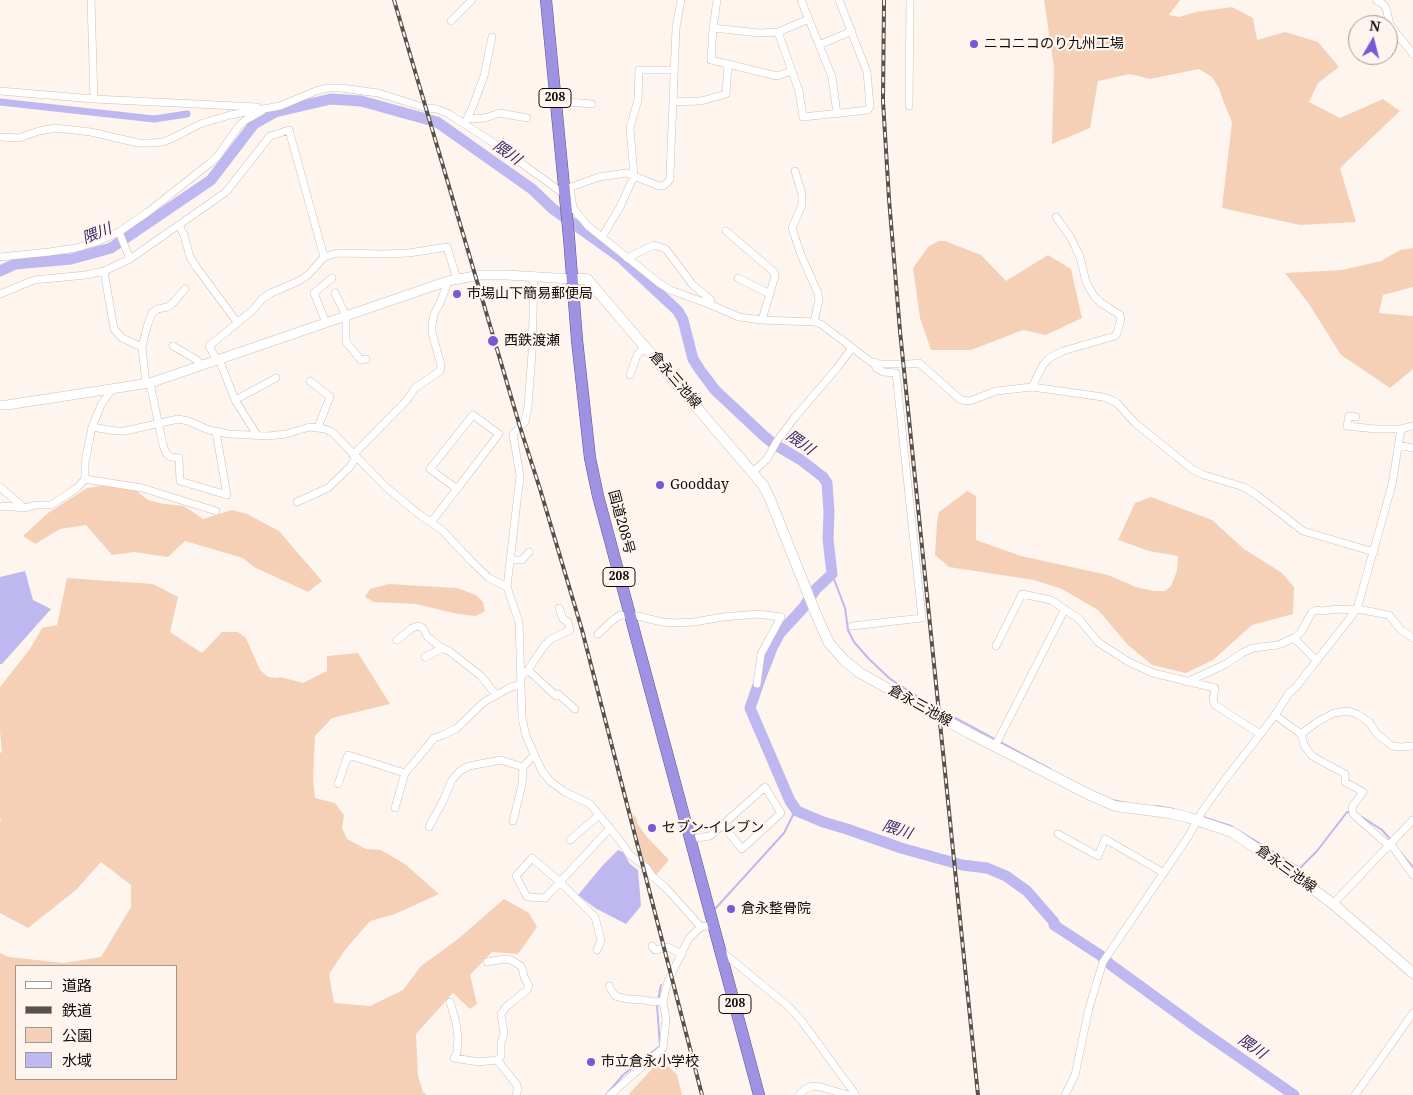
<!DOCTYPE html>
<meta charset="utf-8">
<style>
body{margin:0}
#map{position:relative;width:1413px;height:1095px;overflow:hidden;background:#fff5ef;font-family:"Noto Serif","Noto Sans JP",serif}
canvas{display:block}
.legend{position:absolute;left:15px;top:965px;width:162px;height:115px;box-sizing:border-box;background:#fff5ef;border:1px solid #9f9793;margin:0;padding:6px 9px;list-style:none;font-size:15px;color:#0f0b08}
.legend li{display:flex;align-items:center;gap:10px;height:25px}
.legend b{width:25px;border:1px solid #9f9793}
.north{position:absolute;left:1348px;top:15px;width:50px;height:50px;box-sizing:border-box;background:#fff5ef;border:1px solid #9f9793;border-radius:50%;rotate:8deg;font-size:14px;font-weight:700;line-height:20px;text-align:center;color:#0f0b08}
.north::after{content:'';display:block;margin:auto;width:18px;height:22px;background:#7659d3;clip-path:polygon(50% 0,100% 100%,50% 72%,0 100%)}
</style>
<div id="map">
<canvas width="1413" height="1095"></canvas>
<ul class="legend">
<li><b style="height:6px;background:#fff"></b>道路</li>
<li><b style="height:6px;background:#57514d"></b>鉄道</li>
<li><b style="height:14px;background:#f5d0b7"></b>公園</li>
<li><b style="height:14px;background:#bfb8f0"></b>水域</li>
</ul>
<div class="north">N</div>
</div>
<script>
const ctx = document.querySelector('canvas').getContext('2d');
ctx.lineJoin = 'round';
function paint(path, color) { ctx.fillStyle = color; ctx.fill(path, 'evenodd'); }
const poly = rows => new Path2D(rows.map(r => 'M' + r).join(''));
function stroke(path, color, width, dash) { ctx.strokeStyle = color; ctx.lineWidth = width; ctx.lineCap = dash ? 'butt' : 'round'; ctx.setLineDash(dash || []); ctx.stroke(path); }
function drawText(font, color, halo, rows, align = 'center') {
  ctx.font = font + ' "Noto Serif","Noto Sans JP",serif'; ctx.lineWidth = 4.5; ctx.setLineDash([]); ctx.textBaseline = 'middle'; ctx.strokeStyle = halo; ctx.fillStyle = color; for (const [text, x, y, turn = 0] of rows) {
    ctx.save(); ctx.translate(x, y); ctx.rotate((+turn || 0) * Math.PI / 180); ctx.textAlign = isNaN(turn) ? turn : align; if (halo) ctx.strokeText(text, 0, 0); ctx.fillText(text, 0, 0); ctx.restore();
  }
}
const green = poly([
 [1044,0,1180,0,1169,15,1179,17,1196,12,1232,7,1253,18,1257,40,1285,32,1318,42,1339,67,1318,83,1309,102,1340,118,1383,99,1400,111,1340,168,1356,222,1300,225,1222,208,1232,122,1224,103,1219,88,1212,77,1199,69,1150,79,1130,74,1098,81,1090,128,1052,144,1054,68],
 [939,241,945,241,981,255,1006,281,1048,255,1071,269,1082,318,1046,335,1023,330,971,350,931,350,920,318,913,268,929,246],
 [1413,248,1413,287,1383,295,1379,313,1413,316,1413,369,1390,388,1341,355,1309,304,1285,273,1342,270,1381,261,1400,250],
 [107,485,135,490,148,500,164,504,184,506,203,519,232,510,247,514,279,531,322,581,308,592,254,567,243,558,185,541,168,557,134,552,112,555,86,525,60,529,35,544,23,536,48,513,87,488],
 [967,491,976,496,976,540,1021,556,1108,575,1136,587,1154,591,1165,591,1171,586,1177,571,1178,556,1149,551,1118,540,1135,503,1151,497,1212,520,1244,549,1282,573,1294,587,1293,614,1252,625,1213,660,1186,673,1152,665,1128,645,1098,610,1062,589,1034,580,949,567,935,555,937,522,939,512],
 [67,578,153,584,178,597,170,632,202,653,222,632,238,632,246,638,260,670,268,677,276,678,280,677,303,683,327,671,327,656,358,653,390,704,332,718,315,736,313,779,315,798,335,803,344,815,342,828,347,839,366,849,381,850,405,864,439,894,395,914,370,921,345,950,329,974,334,1003,370,1006,403,990,421,966,458,939,504,899,529,913,537,927,518,954,492,952,470,975,477,1004,470,1009,453,993,416,1034,418,1076,423,1092,427,1095,0,1095,0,953,9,957,64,963,101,957,131,907,131,885,101,862,76,890,28,928,0,913,0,821,1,820,0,817,0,752,2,753,0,731,0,687,30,649,42,628,57,625],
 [16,966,176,966,176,1079,16,1079],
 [389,584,457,588,476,595,483,602,485,611,476,616,458,614,416,604,374,602,365,597,370,589],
 [632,813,638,821,637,823,647,837,669,860,656,875,648,863,643,860],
 [661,1059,677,1075,682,1095,629,1095,630,1093]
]);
const water = poly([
 [25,571,33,600,51,609,2,664,0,664,0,577],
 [618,850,623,852,630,864,638,870,641,906,626,924,595,908,578,895,603,865]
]);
const stream = poly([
 [832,574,845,608,848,630,854,642,869,659,889,678,907,690,935,707,1050,769],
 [1112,800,1127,803],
 [1156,806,1174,809],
 [1203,817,1231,826,1300,868,1317,851,1347,812,1351,813],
 [1362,817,1382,830,1391,840],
 [1400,852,1413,867],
 [715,909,784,833,796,809],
 [658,1000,661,985],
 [606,1095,623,1075,660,1046,657,1005]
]);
const canal = poly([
 [0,102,154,119,187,114]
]);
const river = poly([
 [0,271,15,264,71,259,111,248,211,180,254,124,275,112,331,99,361,101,437,122,532,189,553,209,620,257,678,311,683,320,693,359,700,370,715,390,764,436,774,444,801,460,823,477,827,483,829,512,828,539,832,574,816,589,803,608,780,633,772,648,760,679,750,708,790,801,797,811,823,822,847,829,901,848,962,865,987,868,1006,876,1027,891,1054,922,1054,925,1100,955,1111,965,1199,1029,1294,1095]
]);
const minor = poly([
 [91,0,94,99],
 [717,0,713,28,711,60,777,76,792,71],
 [801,0,832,77,837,114],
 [1376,0,1383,4,1386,8,1390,25,1413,54],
 [451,21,472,0],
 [713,28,760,33,778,32,809,19],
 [778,32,799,91,803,117,868,110,870,106,867,72,839,0],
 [819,45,852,31],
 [0,91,94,99,257,107],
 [555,101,592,104],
 [673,102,701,101,726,94,728,64],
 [909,106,910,0],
 [467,119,485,118,500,113,527,118],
 [465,123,473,106,484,76,492,37],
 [0,137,19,138,39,131,55,128,91,132,138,143,152,143,163,142,175,137,200,124,230,115,280,106,316,91,328,88,341,88,378,93,426,108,437,109,449,114,495,144,564,194],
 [795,171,802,194,802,205,792,228,801,255,818,293,819,300,814,322],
 [568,188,599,177,626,173,659,186,663,186,667,183,670,179,670,174,676,28,681,0],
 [570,188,573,208,588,226,659,283,670,290,709,304,739,317,762,320,814,322,821,324,871,362,879,364,910,364,919,363,961,400,970,401,996,391,1032,387,1103,397,1111,400,1117,403,1135,423,1192,469,1204,475,1244,487,1258,496,1303,531,1374,552],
 [179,225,184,235,190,257,197,268,237,322],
 [726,231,774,272,775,276,762,320],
 [119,232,130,259],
 [602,237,620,207,634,176,630,128,638,100,639,70,674,70],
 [0,257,49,252,76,248,96,242,119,232,148,212,210,163,217,157,238,127,244,121,262,111],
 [627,258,654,245,666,249,692,284,711,300,709,304],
 [104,271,114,329,122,338,142,347,146,384],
 [534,276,532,353,528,406,525,422,513,434,520,476,507,587,519,622,522,718,526,736,542,771,551,782,565,792,590,804,618,838,630,855,647,868,652,876,666,888,701,927],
 [738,278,770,294],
 [335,293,346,316,346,342,361,360,366,359],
 [0,294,34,280,86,275,104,271,130,259,226,192,270,136,289,130,324,257],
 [326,323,314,293,332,278],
 [173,346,197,360,201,366],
 [142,347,147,327,152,313,157,309,168,307,173,303,185,289],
 [219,359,235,400,257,435],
 [217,360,209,346,253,310,262,299,271,293,299,281,309,274,324,257,337,253,384,254,409,253,447,247,457,279],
 [630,375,637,355,646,346],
 [310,381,330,397,318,427],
 [150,383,163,445,166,453,171,457,179,458,180,481,227,495,216,432],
 [1032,387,1043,365,1049,358,1063,351,1115,336,1117,333,1121,319,1120,315,1101,303,1094,296,1086,282,1080,257,1071,238,1056,217],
 [235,400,276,378],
 [1356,417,1349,416,1347,426,1376,429,1401,429,1413,426],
 [92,427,116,431,125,431,178,419,188,421,209,430,229,434,268,436,286,434,310,427,325,429,332,432,386,487,416,512,442,530,472,562,489,578,507,587],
 [1398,445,1413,448],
 [353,455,407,400,415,388,440,371,441,365,432,333,432,326,434,314,441,301,448,281],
 [753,472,767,459,777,441,795,417,837,368,852,348],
 [85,479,142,488,216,511],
 [0,487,23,507],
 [297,502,328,488,350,467,356,457],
 [0,507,4,506,24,508,36,505,51,505,77,488,85,479,85,462,92,427,101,405,112,389],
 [431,522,457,489,499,434,473,415,430,469,457,489],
 [510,560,522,560,529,552],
 [1357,609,1389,615,1400,629,1413,638],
 [852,626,922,618,896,373,883,372,876,368,874,362],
 [598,634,613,620,620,615,637,616,662,622,676,623,694,622,723,617,758,614,781,617,761,654,757,684],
 [1294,638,1317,661],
 [397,640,412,628,418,626,423,628,427,636,440,647,449,651,481,676,496,695],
 [996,646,1022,594,1051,600,1079,619,1099,643,1129,662,1153,673,1215,688,1213,700,1215,705,1260,734],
 [425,657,443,648],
 [528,670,556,696,558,694,575,709],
 [520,677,528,670,544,646,551,639,570,630,568,622,563,619,559,608],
 [1187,682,1226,664,1242,653,1253,648,1278,645,1294,638,1301,632,1312,612,1316,610,1322,611,1337,609,1356,610],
 [1275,715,1301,734,1304,745,1312,756,1345,774,1345,782,1363,792,1352,807,1353,814,1388,845],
 [1301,734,1317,722,1334,713,1348,711,1357,714,1369,722,1376,733,1392,746,1401,747,1413,746],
 [995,746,1065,609],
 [523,767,534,755],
 [338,784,348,755,405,773],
 [395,808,405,773,418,758,434,738,443,735,457,728,484,702,511,687,520,685],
 [429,827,443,801,452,780,460,771,469,766,501,760,523,767,522,785,513,821],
 [1058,834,1098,856,1105,839,1164,873],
 [690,839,710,836,765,787,781,813,742,849,722,824],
 [570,840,599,815],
 [1390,843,1413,875],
 [1333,904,1413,820],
 [652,946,655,950,668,947,682,954],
 [597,950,601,940,595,917,560,882,532,858,516,876,527,897,545,898,560,882,610,828],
 [721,951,788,1006,801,1020,856,1095],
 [609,986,615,996,627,999,644,1000,654,1002,663,1001],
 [450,1002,456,1022,458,1038,457,1053,454,1058,479,1062,497,1060,501,1056,501,1043,504,1034,501,1014,506,1007,527,990,529,986,524,977,523,971,521,966,511,960,504,959,487,962],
 [497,1060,517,1085,518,1090,516,1095],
 [610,1095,663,1048,666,1019,663,1001,668,981,689,938,701,927,713,925],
 [799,1095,804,1090,812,1086,821,1087,848,1095],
 [1065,1095,1075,1075,1089,1008,1103,962,1188,837,1203,810,1224,781,1275,715,1289,693,1296,687,1357,609,1392,485,1401,429],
 [1355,1095,1413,1013]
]);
const tertiary = poly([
 [0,405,7,405,150,383,448,281,480,275,507,275,572,279]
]);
const secondary = poly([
 [572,279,587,279,763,485,770,499,818,619,829,643,844,660,860,673,905,698,969,733,1090,795,1115,806,1169,813,1187,817,1232,832,1281,865,1333,904,1413,973]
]);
const trunk = poly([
 [546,0,569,238,577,340,590,458,598,496,759,1095]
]);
const rail = poly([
 [394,0,520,427,540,489,582,630,702,1095],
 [884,0,883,101,889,199,900,331,978,1095]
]);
const markers = [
 [974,44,5,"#7659d3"],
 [457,294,5,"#7659d3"],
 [493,341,6,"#7659d3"],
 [660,485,5,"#7659d3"],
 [652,828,5,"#7659d3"],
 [731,909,5,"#7659d3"],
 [591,1062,5,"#7659d3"]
];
const shields = [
 [555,98,32],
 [619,577,32],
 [735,1004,32]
];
const shieldNames = [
 ["208",555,98],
 ["208",619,577],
 ["208",735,1004]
];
const poiNames = [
 ["ニコニコのり九州工場",984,44],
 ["市場山下簡易郵便局",467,294],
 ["西鉄渡瀬",504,341],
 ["Goodday",670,485],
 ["セブン-イレブン",662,828],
 ["倉永整骨院",741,909],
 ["市立倉永小学校",601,1062]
];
const streetNames = [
 ["倉永三池線",675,380,49],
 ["国道208号",621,522,75],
 ["倉永三池線",920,706,29],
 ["倉永三池線",1286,869,36]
];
const waterNames = [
 ["隈川",507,153,35],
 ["隈川",97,234,-22],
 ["隈川",800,443,35],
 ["隈川",897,830,18],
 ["隈川",1252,1047,35]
];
paint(green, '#f5d0b7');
paint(water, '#bfb8f0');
stroke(stream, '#bfb8f0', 2);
stroke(canal, '#bfb8f0', 7);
stroke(river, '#bfb8f0', 11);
stroke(minor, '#cebfb6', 8);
stroke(tertiary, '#cebfb6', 10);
stroke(secondary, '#cebfb6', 11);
stroke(trunk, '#5e5192', 12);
stroke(minor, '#fff', 7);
stroke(tertiary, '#fff', 9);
stroke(secondary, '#fff', 10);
stroke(trunk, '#a092e3', 11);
stroke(rail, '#57514d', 4);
stroke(rail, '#fff5ef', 2, [5.5]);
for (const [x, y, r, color] of markers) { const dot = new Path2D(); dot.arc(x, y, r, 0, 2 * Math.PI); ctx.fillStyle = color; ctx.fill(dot); stroke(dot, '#fff5ef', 2); }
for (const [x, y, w] of shields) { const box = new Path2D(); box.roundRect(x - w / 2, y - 9.5, w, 19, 4); ctx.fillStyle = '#fff5ef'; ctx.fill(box); stroke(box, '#0f0b08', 1); }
drawText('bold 12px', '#0f0b08', null, shieldNames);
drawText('14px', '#0f0b08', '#fff5ef', poiNames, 'left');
drawText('14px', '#0f0b08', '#fff5ef', streetNames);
drawText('italic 15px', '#38296a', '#fff5ef', waterNames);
</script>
